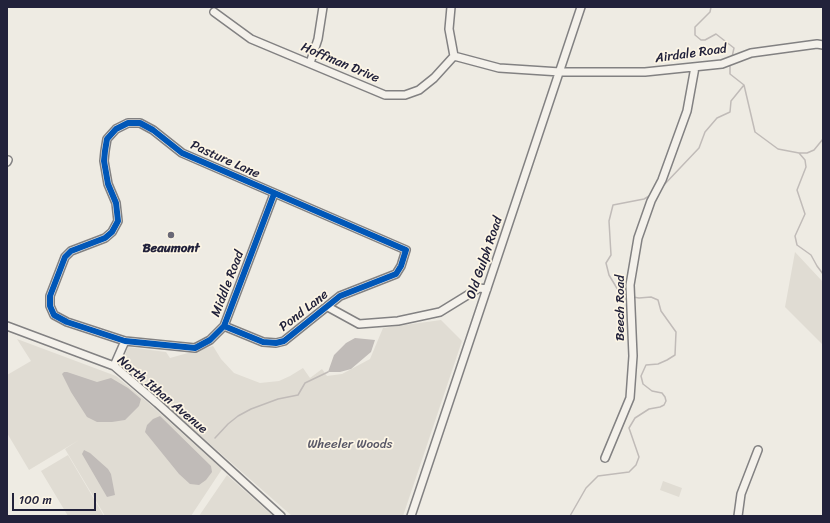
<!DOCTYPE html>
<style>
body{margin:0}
#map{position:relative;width:830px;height:523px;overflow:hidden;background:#eeebe3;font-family:Sriracha,sans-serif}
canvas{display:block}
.frame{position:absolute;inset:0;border:8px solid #22223b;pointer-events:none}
.scale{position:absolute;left:12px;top:493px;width:84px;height:18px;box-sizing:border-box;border:2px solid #22223b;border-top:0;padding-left:5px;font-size:12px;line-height:14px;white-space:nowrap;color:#22223b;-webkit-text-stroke:3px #fcf5e5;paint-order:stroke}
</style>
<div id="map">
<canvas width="830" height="523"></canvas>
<div class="frame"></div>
<div class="scale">100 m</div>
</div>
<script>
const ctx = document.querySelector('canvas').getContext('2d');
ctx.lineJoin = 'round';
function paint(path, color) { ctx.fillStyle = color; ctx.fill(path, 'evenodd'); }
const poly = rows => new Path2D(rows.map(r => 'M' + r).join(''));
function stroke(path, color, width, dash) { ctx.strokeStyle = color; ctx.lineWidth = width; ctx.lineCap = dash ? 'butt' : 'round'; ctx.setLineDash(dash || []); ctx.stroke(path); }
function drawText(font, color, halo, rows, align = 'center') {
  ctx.font = font + ' Sriracha,sans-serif'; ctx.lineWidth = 3.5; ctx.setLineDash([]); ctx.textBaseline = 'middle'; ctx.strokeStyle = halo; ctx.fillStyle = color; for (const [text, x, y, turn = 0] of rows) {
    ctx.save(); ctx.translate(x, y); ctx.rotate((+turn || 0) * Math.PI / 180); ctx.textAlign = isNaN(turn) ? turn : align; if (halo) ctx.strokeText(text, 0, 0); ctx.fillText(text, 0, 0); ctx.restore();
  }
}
const green = poly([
 [795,252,823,282,823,345,785,307],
 [441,320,462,341,403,516,292,516,121,366,128,347,166,352,170,358,213,346,221,359,234,373,260,383,279,381,290,376,303,368,310,378,322,369,327,376,342,374,370,359,383,328],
 [17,339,116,376,145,400,222,469,191,516,105,516,65,449,79,440,29,470,7,433,7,375,31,361],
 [68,455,104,516,68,516,41,471],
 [227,475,273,516,199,516],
 [663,481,682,488,679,497,660,490]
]);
const water = poly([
 [355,338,375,340,371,352,351,369,340,372,328,372,334,355,346,343],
 [64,372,67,372,97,382,111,378,128,388,141,399,139,406,125,420,112,422,97,422,87,417,71,392,62,374],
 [160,416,211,466,212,472,206,480,199,485,190,484,179,474,145,432,147,425,153,419],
 [84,450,90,453,108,469,111,474,115,495,107,497,82,454]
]);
const stream = poly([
 [711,7,710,12,695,27,695,35,701,40,705,40,716,34,734,48,732,57],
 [730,64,730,74,744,85,755,132,778,149,799,153,805,160,806,167,797,190,805,214,795,236,797,245,811,255,817,266,823,274],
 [799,153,807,153,814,150,823,139],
 [662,187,699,148,705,132,717,118,730,112,731,101,744,85],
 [627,295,624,295,618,290,609,275,606,263,611,255,609,221,613,205,644,199,651,195],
 [215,438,228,424,238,416,251,409,278,399,298,395,305,383,328,372],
 [570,516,586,488,598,476,629,472,636,465,639,457,629,428,635,418,649,409,660,407,664,405,666,401,665,397,662,393,652,391,643,384,641,376,646,365,658,364,667,360,675,355,676,332,661,311,658,300,651,297,639,298,633,297]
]);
const minor = poly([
 [451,7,449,29,454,56],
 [214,12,251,39,385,95,405,95,419,90,434,78,454,56],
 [454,56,499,68,560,72,645,72,722,64,751,53,817,44,823,45],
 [310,63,318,39,323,7],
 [7,162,8,160],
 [328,307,359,324,398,321,440,312,479,288,487,289],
 [7,326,114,366,157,403,281,516],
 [224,326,263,342,276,343,284,341,340,296,396,274,401,266,406,250,182,153,153,130,140,123,128,123,116,129,107,139,105,151,104,161,108,184,116,203,118,221,112,232,105,238,71,251,65,257,50,296,50,306,54,315,67,322,125,341,195,348,210,340,224,326,274,194],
 [114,366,125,341],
 [605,458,630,398,633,356,630,285,638,238,651,201,662,180,687,111,695,67],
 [411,516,581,7],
 [738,516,741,494,758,450]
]);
const cycleway = poly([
 [224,326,263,342,276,343,284,341,340,296,396,274,401,266,406,250,182,153,153,130,140,123,128,123,116,129,107,139,105,151,104,161,108,184,116,203,118,221,112,232,105,238,71,251,65,257,50,296,50,306,54,315,67,322,125,341,195,348,210,340,224,326,274,194]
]);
const markers = [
 [171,235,4,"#696876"]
];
const streetNames = [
 ["Airdale Road",691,54,-8],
 ["Hoffman Drive",340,63,23],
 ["Pasture Lane",225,160,24],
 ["Old Gulph Road",485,258,-71],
 ["Middle Road",228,284,-69],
 ["Beech Road",621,308,-90],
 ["Pond Lane",304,311,-38],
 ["North Ithan Avenue",162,395,40]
];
const poiNames = [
 ["Beaumont",171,249]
];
const parkNames = [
 ["Wheeler Woods",350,445]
];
paint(green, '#e0dcd3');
paint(water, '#c0bbb8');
stroke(stream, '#c0bbb8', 1.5);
stroke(minor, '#828182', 10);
stroke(minor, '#f4f1eb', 7);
stroke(cycleway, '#0057b8', 6);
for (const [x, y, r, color] of markers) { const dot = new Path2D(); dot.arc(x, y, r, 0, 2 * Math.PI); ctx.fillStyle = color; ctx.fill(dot); stroke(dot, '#fcf5e5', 1.5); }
drawText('13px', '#22223b', '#fcf5e5', streetNames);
drawText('bold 13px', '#22223b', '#fcf5e5', poiNames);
drawText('13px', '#575665', '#fcf5e5', parkNames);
</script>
